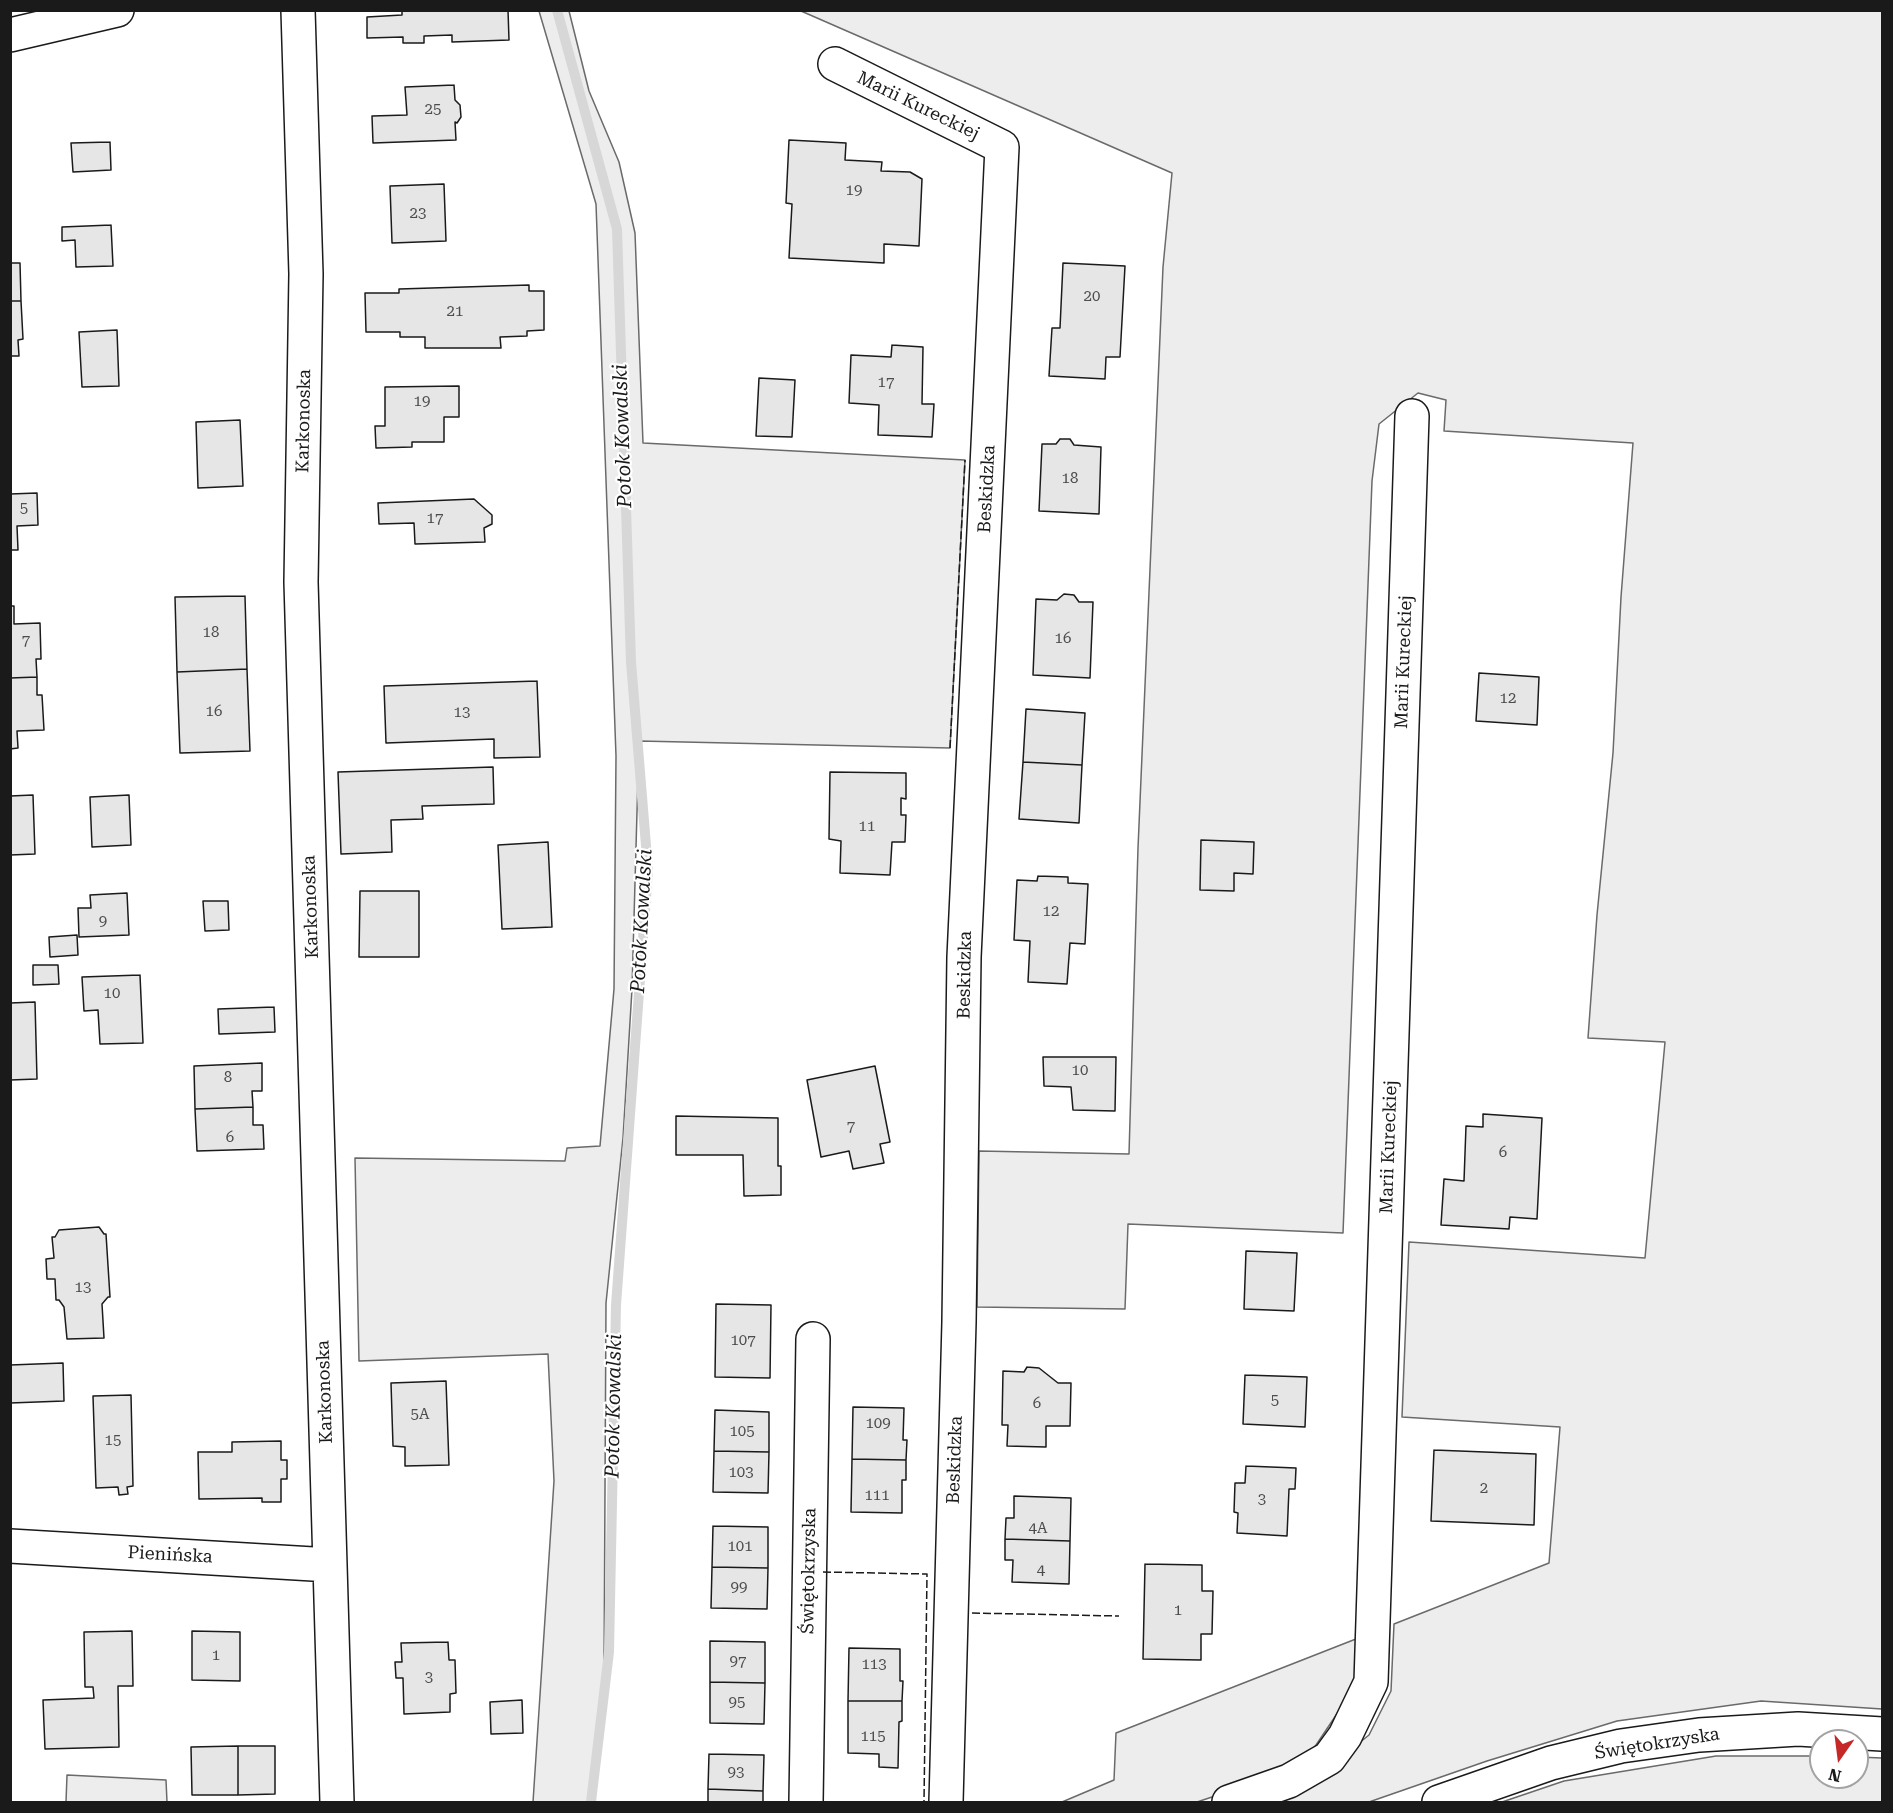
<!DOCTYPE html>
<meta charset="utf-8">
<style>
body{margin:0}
#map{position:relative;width:1893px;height:1813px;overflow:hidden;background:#fff;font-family:"Roboto Serif",serif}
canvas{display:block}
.frame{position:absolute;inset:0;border:12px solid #1a1a1a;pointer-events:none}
.north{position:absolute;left:1809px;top:1729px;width:60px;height:60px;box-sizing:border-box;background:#fff;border:2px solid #a3a3a3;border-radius:50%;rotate:194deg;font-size:16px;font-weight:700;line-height:24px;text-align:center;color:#1a1a1a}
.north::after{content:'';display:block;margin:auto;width:21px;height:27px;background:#c62828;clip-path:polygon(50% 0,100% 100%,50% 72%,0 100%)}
</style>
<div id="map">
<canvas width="1893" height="1813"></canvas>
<div class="frame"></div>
<div class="north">N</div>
</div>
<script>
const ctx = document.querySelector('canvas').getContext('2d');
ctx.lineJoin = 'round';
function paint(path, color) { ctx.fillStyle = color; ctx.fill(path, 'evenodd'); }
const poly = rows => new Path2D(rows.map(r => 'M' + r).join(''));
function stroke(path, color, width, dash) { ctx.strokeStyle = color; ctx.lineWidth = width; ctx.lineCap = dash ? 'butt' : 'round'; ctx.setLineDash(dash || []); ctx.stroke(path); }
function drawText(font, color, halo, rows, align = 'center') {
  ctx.font = font + ' "Roboto Serif",serif'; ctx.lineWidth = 4.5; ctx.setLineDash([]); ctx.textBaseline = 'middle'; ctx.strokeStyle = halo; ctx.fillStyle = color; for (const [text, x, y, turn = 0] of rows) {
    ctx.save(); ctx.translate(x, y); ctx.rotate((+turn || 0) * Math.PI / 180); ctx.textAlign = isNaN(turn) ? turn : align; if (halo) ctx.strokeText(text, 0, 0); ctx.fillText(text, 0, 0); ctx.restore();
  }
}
const green = poly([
 [539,11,569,11,589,91,619,162,635,233,643,443,965,460,950,748,639,741,632,989,623,1138,606,1303,604,1674,590,1802,533,1802,554,1481,548,1354,359,1361,355,1158,565,1161,567,1148,600,1146,614,989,616,756,596,204,539,11],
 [801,11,1882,11,1882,1709,1761,1701,1617,1721,1487,1761,1369,1802,1253,1802,1317,1777,1369,1735,1391,1691,1394,1624,1549,1563,1560,1427,1402,1417,1409,1242,1645,1258,1665,1042,1588,1038,1597,915,1613,753,1621,597,1633,443,1444,431,1446,400,1418,393,1379,424,1372,481,1343,1233,1128,1224,1125,1309,977,1307,979,1151,1129,1154,1138,848,1163,267,1172,173,801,11],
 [1361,1637,1357,1684,1310,1754,1224,1793,1197,1802,1062,1802,1114,1780,1116,1733,1361,1637],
 [1716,1756,1821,1756,1821,1777,1857,1777,1857,1757,1882,1758,1882,1802,1502,1802,1564,1781,1716,1756],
 [67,1775,166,1780,167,1802,64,1802,66,1802,67,1775]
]);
const stream = poly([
 [557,10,617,229,631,662,648,870,616,1305,609,1652,591,1802]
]);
const building = poly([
 [402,10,508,10,509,40,452,42,452,35,424,36,424,43,403,43,403,37,367,38,367,17,402,15,402,10],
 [454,85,455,100,460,105,461,117,457,123,455,122,456,140,373,143,372,116,407,115,405,87,454,85],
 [789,140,846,143,845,160,882,162,881,171,910,172,922,179,919,246,884,244,884,263,789,258,792,204,786,203,789,140],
 [110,142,111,170,73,172,71,143,110,142],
 [444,184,446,241,392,243,390,186,444,184],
 [111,225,113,266,76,267,75,240,62,241,62,227,111,225],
 [10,263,20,263,21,301,10,301,10,263],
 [1063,263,1125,266,1120,357,1106,357,1105,379,1049,376,1052,328,1060,328,1063,263],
 [529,285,529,291,544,291,544,330,527,331,527,336,500,337,501,348,425,348,425,337,400,337,400,332,366,332,365,293,399,293,399,289,529,285],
 [10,301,21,301,23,339,18,340,19,356,10,356,10,301],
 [117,330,119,386,82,387,79,332,117,330],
 [892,345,923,347,922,404,934,404,932,437,878,435,879,405,849,403,851,355,891,357,892,345],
 [759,378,795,380,792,437,756,436,759,378],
 [459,386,459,417,444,417,444,442,412,442,412,447,376,448,375,426,385,426,385,387,459,386],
 [240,420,243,486,198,488,196,422,240,420],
 [1060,439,1070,439,1074,445,1101,447,1099,514,1039,511,1042,444,1056,444,1060,439],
 [37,493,38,525,17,526,18,550,10,550,10,494,37,493],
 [474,499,492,515,492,524,484,528,485,542,415,544,414,523,379,524,378,503,474,499],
 [1064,594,1074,595,1079,602,1093,602,1090,678,1033,675,1036,599,1057,600,1064,594],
 [245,596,247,669,177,672,175,597,245,596],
 [10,606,14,606,14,624,40,623,41,659,36,659,37,677,10,678,10,606],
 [247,669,250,751,180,753,177,672,247,669],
 [1479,673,1539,677,1537,725,1476,721,1479,673],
 [37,677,37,695,42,695,44,730,17,731,18,748,10,749,10,678,37,677],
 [537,681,540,757,494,758,494,739,386,743,384,686,537,681],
 [1026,709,1085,713,1082,765,1023,762,1026,709],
 [1023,762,1082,765,1079,823,1019,819,1023,762],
 [493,767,494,804,422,806,423,819,391,820,392,852,341,854,338,772,493,767],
 [830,772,906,773,906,799,901,798,901,815,906,815,905,842,892,842,890,875,840,873,841,841,829,839,830,772],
 [33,795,35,854,10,855,10,796,33,795],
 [129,795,131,845,92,847,90,797,129,795],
 [1201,840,1254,842,1253,874,1234,873,1234,891,1200,890,1201,840],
 [548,842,552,927,502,929,498,845,548,842],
 [1038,876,1068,877,1068,883,1088,884,1085,944,1070,943,1067,984,1028,982,1030,941,1014,940,1017,880,1037,881,1038,876],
 [360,891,419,891,419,957,359,957,360,891],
 [127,893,129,935,79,937,78,908,91,908,90,895,127,893],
 [203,901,228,901,229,930,205,931,203,901],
 [77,935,78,955,50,957,49,937,77,935],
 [33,965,58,965,59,984,33,985,33,965],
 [140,975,143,1043,100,1044,98,1010,84,1011,82,977,140,975],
 [35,1002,37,1079,10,1080,10,1003,35,1002],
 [274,1007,275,1032,219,1034,218,1009,274,1007],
 [1043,1057,1116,1057,1115,1111,1073,1110,1071,1087,1044,1086,1043,1057],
 [262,1063,262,1091,252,1091,253,1107,195,1109,194,1066,262,1063],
 [875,1066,890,1142,880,1144,884,1163,853,1169,849,1151,821,1157,807,1080,875,1066],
 [253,1107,253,1125,263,1125,264,1149,197,1151,195,1109,253,1107],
 [1483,1114,1542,1118,1537,1219,1510,1217,1509,1229,1441,1225,1444,1179,1464,1181,1466,1126,1483,1127,1483,1114],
 [676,1116,778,1118,778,1166,781,1166,781,1195,744,1196,743,1155,676,1155,676,1116],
 [99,1227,104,1234,106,1234,110,1297,108,1297,102,1304,104,1338,67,1339,64,1307,59,1300,56,1300,55,1279,47,1279,46,1259,54,1258,52,1237,55,1237,59,1230,99,1227],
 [1246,1251,1297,1253,1294,1311,1244,1309,1246,1251],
 [716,1304,771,1305,770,1378,715,1377,716,1304],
 [63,1363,64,1401,10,1403,10,1365,63,1363],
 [1027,1367,1039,1368,1058,1383,1071,1383,1070,1426,1046,1426,1046,1447,1007,1446,1008,1425,1002,1425,1003,1371,1024,1372,1027,1367],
 [1245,1375,1307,1377,1305,1427,1243,1424,1245,1375],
 [446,1381,449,1465,405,1466,405,1447,393,1446,391,1383,446,1381],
 [131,1395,133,1486,127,1487,128,1494,119,1495,118,1487,96,1488,93,1396,131,1395],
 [853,1407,904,1408,903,1440,907,1440,906,1460,852,1459,853,1407],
 [715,1410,769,1412,769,1452,714,1451,715,1410],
 [281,1441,281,1460,287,1460,287,1479,281,1479,281,1502,262,1502,262,1498,199,1499,198,1452,232,1452,232,1442,281,1441],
 [1434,1450,1536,1454,1534,1525,1431,1521,1434,1450],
 [714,1451,769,1452,768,1493,713,1492,714,1451],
 [852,1459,906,1460,906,1480,902,1480,902,1513,851,1512,852,1459],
 [1246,1466,1296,1468,1295,1489,1289,1489,1287,1536,1237,1533,1238,1513,1234,1512,1235,1483,1245,1483,1246,1466],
 [1014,1496,1071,1498,1070,1541,1005,1539,1006,1518,1014,1518,1014,1496],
 [713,1526,768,1527,768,1568,712,1567,713,1526],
 [1005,1539,1070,1541,1069,1584,1012,1582,1013,1560,1005,1560,1005,1539],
 [1145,1564,1202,1565,1202,1591,1213,1591,1212,1634,1201,1634,1201,1660,1143,1659,1145,1564],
 [712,1567,768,1568,767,1609,711,1608,712,1567],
 [132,1631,133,1686,118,1686,119,1747,45,1749,43,1700,94,1698,93,1687,85,1687,84,1632,132,1631],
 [192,1631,240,1632,240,1681,192,1680,192,1631],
 [710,1641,765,1642,765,1683,710,1682,710,1641],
 [448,1642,449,1660,455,1660,456,1693,450,1694,450,1712,404,1714,403,1678,396,1678,395,1662,402,1662,401,1643,448,1642],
 [849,1648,900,1649,900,1681,903,1681,902,1701,848,1701,849,1648],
 [710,1682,765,1683,764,1724,710,1723,710,1682],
 [522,1700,523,1733,491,1734,490,1702,522,1700],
 [848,1701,902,1701,902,1721,899,1722,898,1768,879,1767,879,1754,848,1753,848,1701],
 [238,1746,238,1795,192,1795,191,1747,238,1746],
 [238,1746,275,1746,275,1794,238,1795,238,1746],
 [709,1754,764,1755,763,1791,708,1789,709,1754],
 [708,1789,763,1791,763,1802,708,1802,708,1789]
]);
const minor = poly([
 [298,10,306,274,301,582,337,1802],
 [10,35,117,10],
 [835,64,1002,147,964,957,959,1322,946,1802],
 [10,1546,330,1565],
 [806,1802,813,1339],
 [1229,1802,1289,1781,1329,1758,1345,1736,1371,1682,1412,416]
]);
const major = poly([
 [1439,1802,1551,1763,1621,1746,1699,1735,1798,1729,1882,1734]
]);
const fence = poly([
 [950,748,965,460],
 [823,1572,927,1574,924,1802],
 [972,1613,1119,1616]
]);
const numberNames = [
 ["25",433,110],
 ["19",854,191],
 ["23",418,214],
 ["20",1092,297],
 ["21",455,312],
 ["17",886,383],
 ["19",422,402],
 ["18",1070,479],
 ["5",24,509],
 ["17",435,519],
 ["18",211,633],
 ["16",1063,639],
 ["7",26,641],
 ["12",1508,699],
 ["16",214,712],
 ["13",462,713],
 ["11",867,827],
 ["12",1051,912],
 ["9",103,922],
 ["10",112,994],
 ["10",1080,1071],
 ["8",228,1078],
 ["7",851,1127],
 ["6",230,1138],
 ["6",1503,1153],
 ["13",83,1288],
 ["107",743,1341],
 ["5",1275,1401],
 ["6",1037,1404],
 ["5A",420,1415],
 ["109",878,1424],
 ["105",742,1432],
 ["15",113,1441],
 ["103",741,1473],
 ["2",1484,1489],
 ["111",877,1496],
 ["3",1262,1500],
 ["4A",1038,1529],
 ["101",740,1547],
 ["4",1041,1571],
 ["99",739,1588],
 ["1",1178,1611],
 ["1",216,1656],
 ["97",738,1662],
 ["113",874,1665],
 ["3",429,1678],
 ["95",737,1703],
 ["115",873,1737],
 ["93",736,1773]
];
const streetNames = [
 ["Marii Kureckiej",918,106,26],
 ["Karkonoska",304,421,-89],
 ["Beskidzka",987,489,-87],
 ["Marii Kureckiej",1404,662,-88],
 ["Karkonoska",311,907,-92],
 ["Beskidzka",965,975,-89],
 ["Marii Kureckiej",1389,1147,-88],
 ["Karkonoska",325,1392,-92],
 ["Beskidzka",955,1460,-88],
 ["Pienińska",170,1555,3],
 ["Świętokrzyska",809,1571,-89],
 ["Świętokrzyska",1657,1744,-9]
];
const waterNames = [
 ["Potok Kowalski",623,436,-92],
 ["Potok Kowalski",642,921,-87],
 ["Potok Kowalski",614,1406,-89]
];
paint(green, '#ededed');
stroke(green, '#6a6a6a', 1.5);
stroke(stream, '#d7d7d7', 10);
paint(building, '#e6e6e6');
stroke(building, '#1a1a1a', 1.5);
stroke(minor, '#1a1a1a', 36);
stroke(major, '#1a1a1a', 36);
stroke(minor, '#fff', 33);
stroke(major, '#fff', 33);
stroke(fence, '#1a1a1a', 1.5, [8, 3]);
drawText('15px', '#4d4d4d', null, numberNames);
drawText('18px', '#1a1a1a', '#fff', streetNames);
drawText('italic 20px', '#1a1a1a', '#fff', waterNames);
</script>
